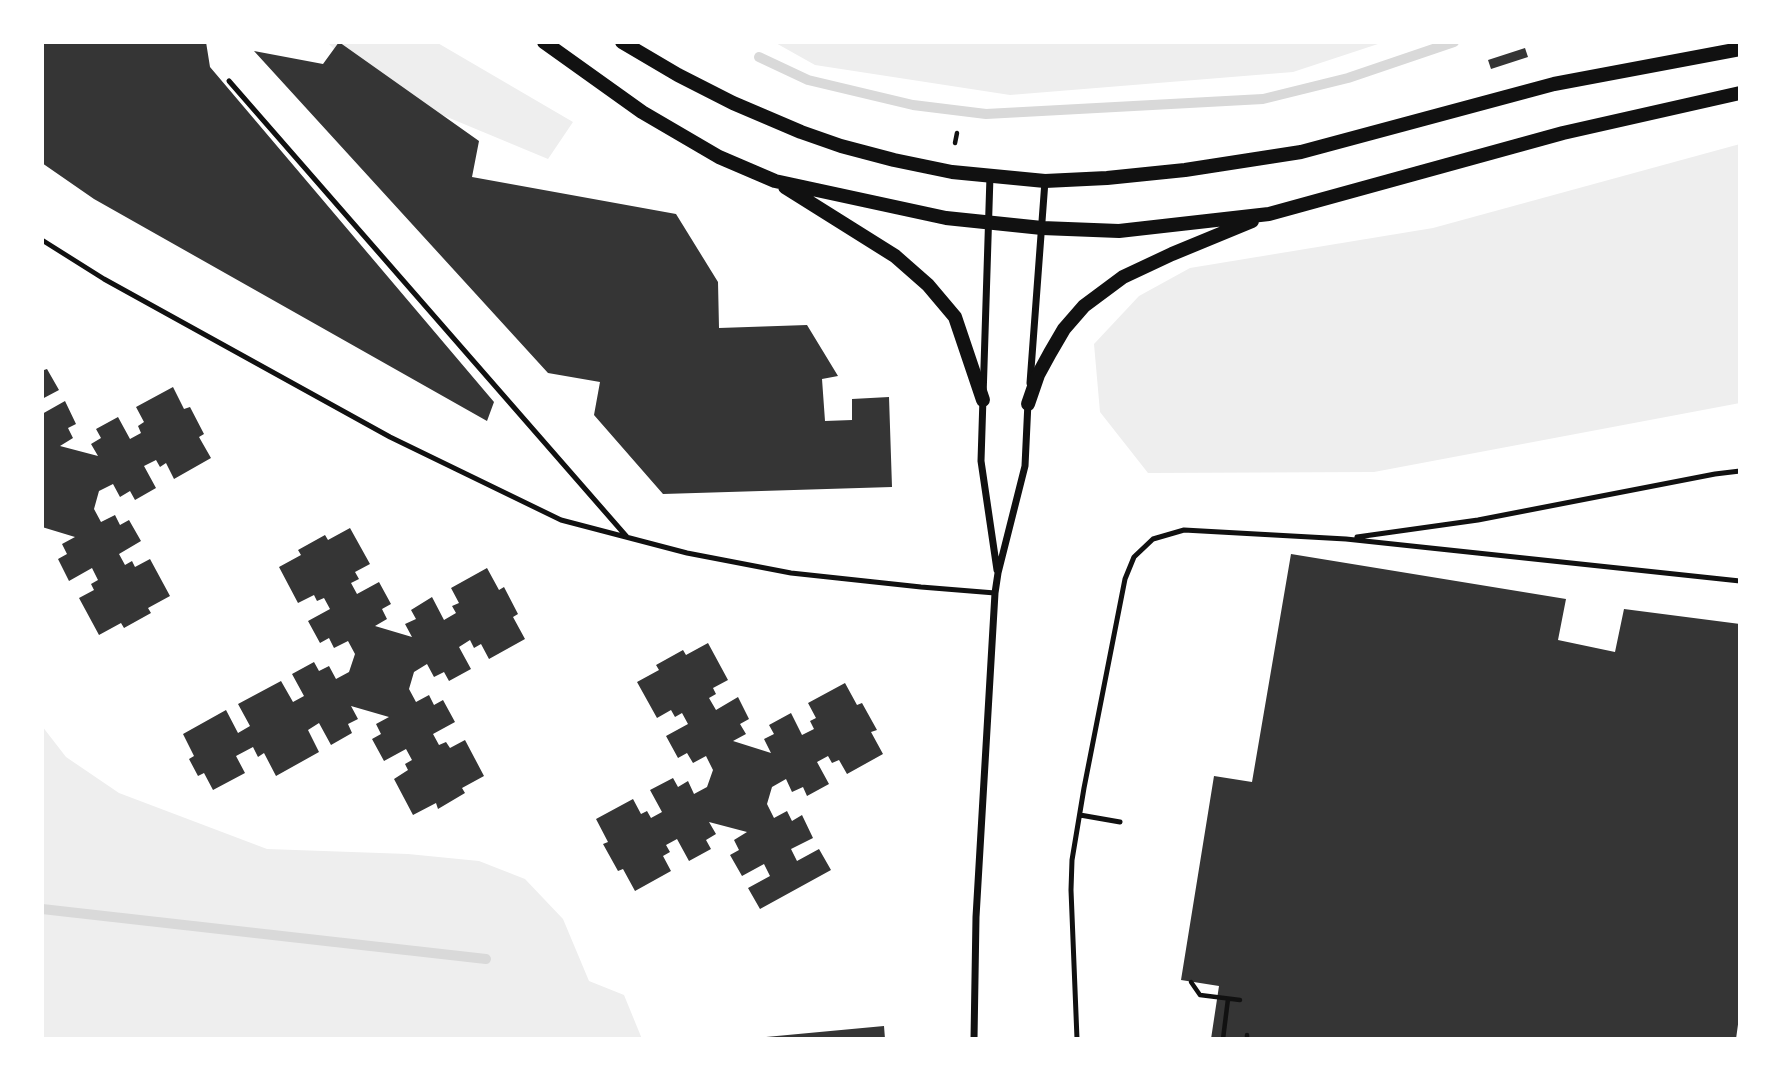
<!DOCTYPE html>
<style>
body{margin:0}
#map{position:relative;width:1782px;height:1081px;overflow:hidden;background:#fff;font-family:Signika,sans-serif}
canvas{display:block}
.frame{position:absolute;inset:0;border:44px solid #fff;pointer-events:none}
</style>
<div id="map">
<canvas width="1782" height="1081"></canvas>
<div class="frame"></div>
</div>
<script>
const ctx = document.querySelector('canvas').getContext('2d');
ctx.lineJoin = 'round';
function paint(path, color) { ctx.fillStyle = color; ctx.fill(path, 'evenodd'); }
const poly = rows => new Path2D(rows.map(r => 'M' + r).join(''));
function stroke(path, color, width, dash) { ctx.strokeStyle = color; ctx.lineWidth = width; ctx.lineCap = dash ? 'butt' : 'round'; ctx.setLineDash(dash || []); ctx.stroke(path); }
const green = poly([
 [327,42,436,42,573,122,548,159,411,102,354,69],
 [774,42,1384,42,1293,72,1010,95,815,65],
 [1740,144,1740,403,1374,472,1148,473,1100,412,1094,344,1139,296,1190,268,1433,228],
 [42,726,66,757,119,793,267,849,408,854,479,861,525,879,563,919,589,981,624,995,642,1039,42,1039]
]);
const stream = poly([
 [759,57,808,80,913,105,986,114,1263,99,1348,78,1454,42],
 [42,909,486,959]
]);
const building = poly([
 [42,42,206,42,210,67,494,402,487,421,94,199,42,163],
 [339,42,479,141,472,177,676,214,718,282,719,328,807,325,838,376,822,379,825,421,852,420,852,399,889,397,892,487,663,494,594,415,600,382,548,373,254,51,323,64],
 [1525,48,1528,57,1491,69,1488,60],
 [42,366,44,370,47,369,59,390,42,399],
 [173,387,184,409,190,407,204,434,199,437,211,458,174,479,166,463,160,467,156,460,144,466,156,488,135,500,130,491,120,497,113,484,99,491,94,509,101,522,115,515,120,525,129,520,141,541,119,554,125,565,132,561,135,567,150,559,170,596,148,608,151,613,124,628,121,623,99,635,79,598,94,590,91,584,98,580,92,568,69,581,58,559,67,554,62,544,75,537,42,527,42,414,65,401,76,424,68,428,73,438,60,446,98,456,91,444,101,438,96,429,118,417,130,439,141,433,138,426,144,422,136,407],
 [350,528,370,564,355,572,359,579,351,583,357,594,379,582,391,604,382,609,387,619,375,626,412,637,405,624,416,619,411,610,432,597,444,620,456,613,452,606,459,603,451,588,487,568,499,590,504,587,518,614,513,617,525,639,489,659,481,644,474,648,470,640,459,647,471,669,449,681,444,672,434,677,427,664,414,672,409,689,416,702,429,695,434,705,443,700,455,722,433,734,439,745,446,742,450,748,465,740,484,776,462,788,465,793,438,809,436,803,413,815,394,779,408,770,405,764,412,760,406,749,384,761,372,739,381,734,376,724,389,717,351,706,358,719,348,724,352,733,331,745,319,723,308,730,319,752,276,776,264,753,258,757,253,747,236,756,245,773,213,790,204,773,198,776,189,759,194,756,183,734,226,710,238,733,250,726,238,704,281,681,293,702,304,696,292,674,314,662,319,671,329,666,336,679,349,672,355,654,348,641,334,648,329,638,320,643,308,621,330,609,324,598,317,601,314,595,298,603,279,567,301,555,298,550,325,535,328,540],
 [1291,554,1566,599,1558,640,1615,652,1624,609,1740,624,1740,1010,1736,1039,1211,1039,1219,986,1181,980,1214,776,1252,782],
 [708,643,728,680,713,688,716,694,709,698,716,710,738,697,749,719,740,724,746,734,733,741,771,753,764,739,774,734,769,725,791,713,802,735,814,729,810,721,816,718,808,703,845,683,857,705,862,703,877,730,871,732,883,754,847,774,839,760,832,763,828,756,817,762,829,784,807,796,803,787,792,792,786,779,772,787,767,804,774,818,787,811,792,821,802,815,813,838,791,849,797,861,819,849,831,870,760,909,748,888,770,876,764,864,742,876,730,855,739,850,734,840,747,832,709,822,716,834,706,840,711,849,689,861,677,839,666,845,670,852,663,856,671,871,635,891,623,869,618,871,603,844,608,842,596,819,633,799,641,814,647,811,651,818,662,812,650,790,673,778,678,787,688,781,694,794,707,787,713,770,706,756,693,763,687,753,678,758,666,736,688,724,682,713,675,717,671,710,657,718,637,682,659,670,656,665,683,650,686,655],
 [884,1026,885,1039,766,1039,766,1037]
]);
const path = poly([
 [955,143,957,133],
 [1191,982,1200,995,1240,1000],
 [1223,1039,1228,999],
 [1247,1039,1247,1035]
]);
const service = poly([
 [229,81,627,537],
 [42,240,104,279,390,437,561,520,687,553,791,573,921,587,995,593],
 [1357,537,1478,520,1715,474,1740,471],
 [1080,815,1120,822],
 [1077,1039,1071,890,1072,860,1084,788,1125,579,1134,557,1153,539,1184,530,1346,539,1740,581]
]);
const minor = poly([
 [990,176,981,461,997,570],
 [1030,383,1045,181],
 [974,1039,976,917,995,593,998,573,1025,466,1028,402]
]);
const secondary = poly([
 [544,42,642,112,719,157,775,181,946,218,1042,228,1119,231,1269,214,1563,133,1740,93],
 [622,42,678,75,733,103,801,132,841,146,894,160,952,172,1045,181,1107,178,1185,170,1301,152,1554,84,1740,49],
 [785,187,895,256,928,285,955,317,983,400],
 [1028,404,1038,375,1050,353,1064,329,1084,306,1123,277,1172,254,1252,221]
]);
paint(green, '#eee');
stroke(stream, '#d9d9d9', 10);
paint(building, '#353535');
stroke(path, '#111', 4.5);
stroke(service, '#111', 5);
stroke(minor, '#111', 7);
stroke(secondary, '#111', 14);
</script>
